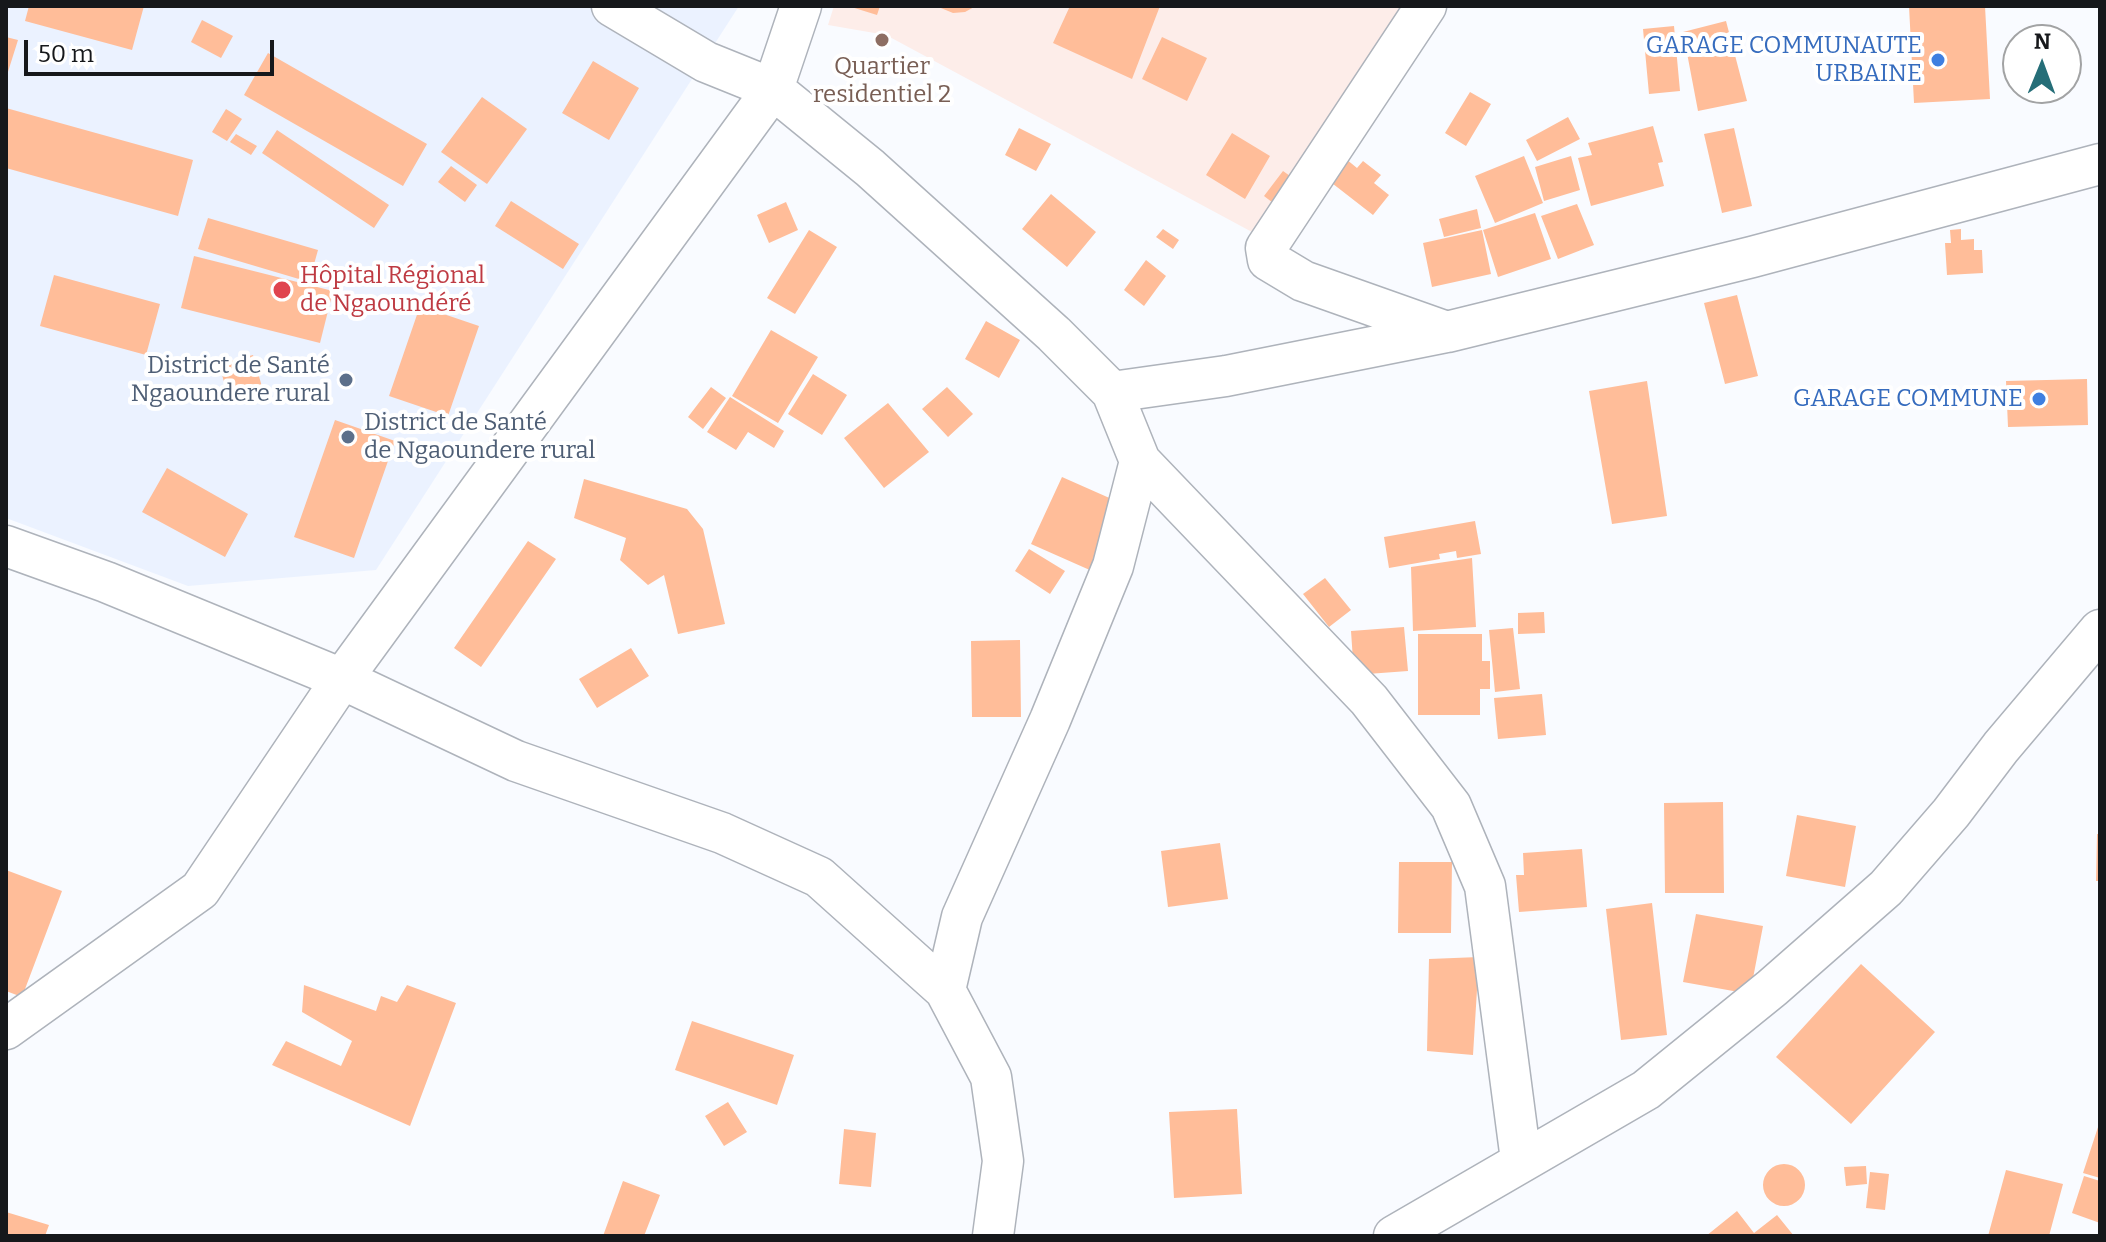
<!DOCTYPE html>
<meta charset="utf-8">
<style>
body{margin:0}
#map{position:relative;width:2106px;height:1242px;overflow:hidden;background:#f9fbff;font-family:Bitter,serif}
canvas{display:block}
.frame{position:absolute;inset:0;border:8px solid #16181b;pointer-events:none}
.north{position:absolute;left:2002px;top:24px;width:80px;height:80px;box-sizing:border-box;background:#fff;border:2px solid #a2a3a4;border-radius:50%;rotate:1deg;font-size:22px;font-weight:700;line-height:32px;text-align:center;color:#16181b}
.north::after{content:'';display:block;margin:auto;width:28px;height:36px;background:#256e78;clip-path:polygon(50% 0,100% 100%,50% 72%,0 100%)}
.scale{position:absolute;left:24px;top:40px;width:250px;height:36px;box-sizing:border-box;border:4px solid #16181b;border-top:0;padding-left:10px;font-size:24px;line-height:28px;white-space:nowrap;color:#16181b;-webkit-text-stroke:6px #fff;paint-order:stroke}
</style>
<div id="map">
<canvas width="2106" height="1242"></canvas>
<div class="frame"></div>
<div class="north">N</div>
<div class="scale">50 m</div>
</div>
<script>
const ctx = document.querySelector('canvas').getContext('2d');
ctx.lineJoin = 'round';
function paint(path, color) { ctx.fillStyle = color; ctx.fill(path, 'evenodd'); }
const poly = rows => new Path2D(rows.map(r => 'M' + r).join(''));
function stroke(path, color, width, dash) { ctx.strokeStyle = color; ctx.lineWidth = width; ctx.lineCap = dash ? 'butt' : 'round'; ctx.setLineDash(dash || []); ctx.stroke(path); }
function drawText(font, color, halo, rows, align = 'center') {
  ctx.font = font + ' Bitter,serif'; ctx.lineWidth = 8; ctx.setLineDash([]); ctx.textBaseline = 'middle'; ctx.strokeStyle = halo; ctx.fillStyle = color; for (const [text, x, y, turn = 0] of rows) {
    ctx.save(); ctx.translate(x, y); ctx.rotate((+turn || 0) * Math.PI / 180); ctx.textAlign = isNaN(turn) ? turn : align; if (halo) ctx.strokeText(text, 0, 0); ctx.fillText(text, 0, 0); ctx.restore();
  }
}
const built = poly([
 [6,6,739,6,376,570,188,586,6,518]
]);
const education = poly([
 [834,6,1423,6,1265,239,886,35,828,25]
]);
const building = poly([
 [29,6,144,6,132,50,25,21],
 [848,6,880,6,877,15],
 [936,6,976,6,965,12,953,13],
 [1070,6,1160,6,1132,79,1053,43],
 [1909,6,1985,6,1990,99,1914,103],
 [202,20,233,36,221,58,191,42],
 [1726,21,1747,101,1698,111,1683,32],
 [1674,26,1680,91,1649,94,1643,29],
 [6,37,18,40,7,75,6,75],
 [1162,37,1207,58,1187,101,1142,79],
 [268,53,427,144,403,186,244,95],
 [593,61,639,88,609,140,562,113],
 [1470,92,1491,104,1466,146,1445,133],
 [482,97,527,129,487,184,441,152],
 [6,108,193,160,178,216,6,168],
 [226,109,242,119,227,141,212,132],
 [1568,117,1580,139,1537,161,1526,140],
 [1653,126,1663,162,1658,163,1664,186,1591,206,1578,158,1592,155,1588,143],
 [1019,128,1051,144,1036,171,1005,155],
 [1734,128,1752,206,1722,213,1704,134],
 [277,130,389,205,374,228,262,153],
 [1232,133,1270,156,1245,199,1206,175],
 [236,134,257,146,251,155,230,142],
 [1524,156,1543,203,1495,223,1475,176],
 [1571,156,1580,190,1544,201,1535,167],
 [1346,159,1357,168,1363,161,1381,175,1374,183,1389,195,1373,215,1328,180],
 [451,166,477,185,465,202,438,182],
 [1283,171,1300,183,1281,209,1264,196],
 [1051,194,1096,232,1067,267,1022,229],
 [511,201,579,244,563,269,495,226],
 [786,202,798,230,769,243,757,215],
 [1577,204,1594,245,1558,259,1541,216],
 [1477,209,1481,228,1444,237,1439,219],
 [1535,213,1551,259,1498,277,1483,230],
 [208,218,318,250,309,282,198,249],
 [1163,229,1179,240,1173,249,1156,237],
 [1961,229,1961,240,1974,239,1974,250,1982,250,1983,273,1947,275,1945,243,1951,243,1950,230],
 [809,230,837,247,795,314,767,298],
 [1482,230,1491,274,1432,287,1423,243],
 [194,256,333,291,320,343,181,308],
 [1146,260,1166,276,1144,306,1124,290],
 [54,275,160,304,146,355,40,326],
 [1737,295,1758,376,1725,384,1704,303],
 [420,306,479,326,448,416,389,396],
 [986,321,1020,340,999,378,965,359],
 [771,330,818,357,778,423,732,396],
 [253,355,264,394,230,403,219,364],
 [813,374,847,395,822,435,788,414],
 [2087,379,2088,425,2008,427,2006,381],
 [1647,381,1667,516,1612,524,1589,391],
 [711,387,726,398,703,429,688,417],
 [947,387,973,414,948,437,922,409],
 [730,397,784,431,774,448,748,432,736,450,707,432],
 [888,403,929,452,884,488,844,438],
 [335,420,395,441,354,558,294,537],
 [167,468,248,514,225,557,142,512],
 [1062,477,1123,504,1092,571,1031,544],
 [584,479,687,509,703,529,725,624,678,634,664,575,648,585,620,560,626,538,574,518],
 [1475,521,1481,554,1457,558,1456,551,1439,554,1440,559,1389,568,1384,537],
 [528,541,556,559,481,667,454,648],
 [1029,549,1065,571,1050,594,1015,571],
 [1472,558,1476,627,1413,631,1411,567],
 [1325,578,1351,610,1329,627,1303,594],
 [1544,612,1545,633,1518,634,1518,613],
 [1404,627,1408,671,1354,675,1351,631],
 [1513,628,1520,689,1495,692,1489,630],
 [1418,634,1482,634,1482,661,1490,661,1490,689,1480,689,1480,715,1418,715],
 [1020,640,1021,717,972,717,971,641],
 [631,648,649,676,597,708,579,679],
 [1542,694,1546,735,1498,739,1494,698],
 [1723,802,1724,893,1665,893,1664,803],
 [1797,815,1856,826,1845,887,1786,876],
 [2097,834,2100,834,2100,881,2096,881],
 [1220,843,1228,899,1168,907,1161,851],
 [1582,849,1587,907,1519,912,1516,875,1524,875,1523,853],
 [1399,862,1452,862,1451,933,1398,933],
 [6,870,62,891,22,997,6,991],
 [1652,903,1667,1035,1621,1040,1606,909],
 [1696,914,1763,926,1750,994,1683,982],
 [1479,957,1473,1055,1427,1051,1429,959],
 [1861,964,1935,1032,1851,1124,1776,1057],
 [304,985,376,1011,381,996,397,1002,407,985,456,1003,410,1126,272,1065,286,1041,341,1066,352,1041,302,1012],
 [692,1021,794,1055,777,1105,675,1070],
 [728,1102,747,1132,724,1146,705,1116],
 [1237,1109,1242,1194,1174,1198,1169,1112],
 [2100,1121,2100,1178,2083,1173],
 [844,1129,876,1133,871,1187,839,1184],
 '1763 1185a21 21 0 1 1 42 0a21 21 0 1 1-42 0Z',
 [1866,1166,1867,1184,1846,1186,1844,1167],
 [2006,1170,2063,1184,2049,1236,1988,1236],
 [1870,1172,1889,1174,1885,1210,1866,1208],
 [2084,1176,2100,1181,2100,1223,2072,1213],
 [623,1181,660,1195,644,1236,603,1236],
 [1737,1211,1754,1233,1777,1215,1794,1236,1706,1236],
 [6,1212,49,1225,45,1236,6,1236]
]);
const minor = poly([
 [801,6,773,89,870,168,1054,334,1112,392,1226,376,1447,332,1752,257,2100,164],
 [1426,6,1266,248,1268,260,1303,281,1447,332],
 [1112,392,1140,461,1369,700,1451,806,1485,886,1521,1160],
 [6,546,106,582,342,679,516,761,722,833,819,877,945,990,991,1077,1003,1161,993,1236],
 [945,990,962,917,1050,720,1113,566,1140,461],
 [6,1029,200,890,342,679,773,89,706,62,612,6],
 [1394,1236,1646,1090,1772,988,1886,888,1951,813,2001,747,2100,630]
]);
const markers = [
 [882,40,8,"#8d6e63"],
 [1938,60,8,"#3f7fe0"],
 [282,290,10,"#e0444e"],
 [346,380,8,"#5c6f8a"],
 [2039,399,8,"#3f7fe0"],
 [348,437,8,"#5c6f8a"]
];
const shopNames = [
 ["GARAGE COMMUNAUTE",1922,46],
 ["URBAINE",1922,74],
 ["GARAGE COMMUNE",2023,399]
];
const educationNames = [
 ["Quartier",882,67],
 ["residentiel 2",882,95]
];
const healthNames = [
 ["Hôpital Régional",300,276],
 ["de Ngaoundéré",300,304]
];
const serviceNames = [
 ["District de Santé",330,366],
 ["Ngaoundere rural",330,394],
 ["District de Santé",364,423,"left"],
 ["de Ngaoundere rural",364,451,"left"]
];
paint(built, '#ebf2ff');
paint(education, '#fdede9');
paint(building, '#ffbd99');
stroke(minor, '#aeb3bb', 43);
stroke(minor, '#fff', 40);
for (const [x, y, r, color] of markers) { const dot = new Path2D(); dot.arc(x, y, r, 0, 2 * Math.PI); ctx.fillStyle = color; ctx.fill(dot); stroke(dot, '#fff', 3); }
drawText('24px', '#366cbe', '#fff', shopNames, 'right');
drawText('24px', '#785e54', '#fff', educationNames);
drawText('24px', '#be3a42', '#fff', healthNames, 'left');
drawText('24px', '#4e5e75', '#fff', serviceNames, 'right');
</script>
